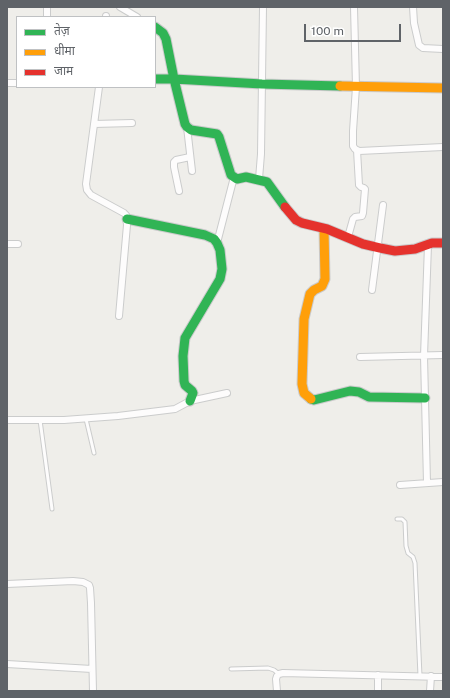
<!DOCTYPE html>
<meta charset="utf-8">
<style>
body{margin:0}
#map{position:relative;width:450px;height:698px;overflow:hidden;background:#efeeea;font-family:"Public Sans","Noto Sans Devanagari",sans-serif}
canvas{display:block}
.frame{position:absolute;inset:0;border:8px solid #5f6368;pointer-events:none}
.legend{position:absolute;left:16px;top:16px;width:140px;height:72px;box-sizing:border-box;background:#fff;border:1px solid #bfc1c3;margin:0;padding:5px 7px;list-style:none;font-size:12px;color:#5f6368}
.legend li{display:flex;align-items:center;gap:8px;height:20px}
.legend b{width:20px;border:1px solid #bfc1c3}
.scale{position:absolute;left:304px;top:24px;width:97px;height:18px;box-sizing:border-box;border:2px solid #5f6368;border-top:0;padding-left:5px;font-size:12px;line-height:14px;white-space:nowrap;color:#5f6368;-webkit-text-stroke:3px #fff;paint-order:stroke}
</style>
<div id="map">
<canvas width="450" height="698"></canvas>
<div class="frame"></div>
<ul class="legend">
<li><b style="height:5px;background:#30b455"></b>तेज़</li>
<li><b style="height:5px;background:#ff9f0a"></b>धीमा</li>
<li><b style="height:5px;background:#e5322d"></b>जाम</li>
</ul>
<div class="scale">100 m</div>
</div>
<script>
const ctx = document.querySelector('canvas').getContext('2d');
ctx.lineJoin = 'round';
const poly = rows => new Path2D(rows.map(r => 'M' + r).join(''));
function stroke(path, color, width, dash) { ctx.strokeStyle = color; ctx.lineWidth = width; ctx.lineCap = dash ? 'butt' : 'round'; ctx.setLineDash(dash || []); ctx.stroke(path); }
const lane = poly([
 [86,419,94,453],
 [40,420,52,509],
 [397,519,402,519,405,522,406,546,408,553,413,557,415,563,420,676],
 [231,669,268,668,274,670,279,674]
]);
const street = poly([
 [120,7,137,17],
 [354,7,356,87,353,131,353,146,355,149,359,151,443,147],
 [413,7,414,23,419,45,423,48,443,49],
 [47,17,47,7],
 [106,17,106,16],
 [7,83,17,83],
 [99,87,86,184,87,190,91,195,124,213,126,215,127,225,119,316],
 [94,124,132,123],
 [187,127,192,171],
 [259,179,261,154,263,7],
 [179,191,174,167,174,162,176,160,190,157],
 [348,237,353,219,355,217,362,216,363,213,365,189,364,188,361,187,359,185,357,150],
 [217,243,234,177],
 [7,244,18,244],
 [372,290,383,205],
 [360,357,443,355],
 [7,420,64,420,118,416,175,409,190,401,227,393],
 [427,483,424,356,428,245],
 [400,485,443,482],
 [7,584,73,581,83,582,89,585,90,588,91,603,93,691],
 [7,664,92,669],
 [277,691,276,679,277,676,279,674,283,673,443,677],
 [378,691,378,675],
 [430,691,431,676]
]);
const fast = poly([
 [155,27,163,33,166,39,174,79,185,124,187,127,191,130,217,134,219,137,231,175,237,179,246,177,267,182,285,207],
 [155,79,174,79,262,84,340,86],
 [127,219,205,235,214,239,217,243,220,250,222,269,220,279,185,338,183,356,184,381,185,385,192,391,193,393,190,401],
 [311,399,314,400,350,391,359,392,369,397,425,398]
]);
const slow = poly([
 [340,86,443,88],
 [311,399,304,393,302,384,304,319,310,294,314,290,322,286,325,279,324,229]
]);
const jam = poly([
 [285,207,296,220,302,223,327,229,363,244,380,248,395,251,415,249,432,243,443,243]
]);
stroke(lane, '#cbcccc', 5);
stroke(street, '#cbcccc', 8);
stroke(fast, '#cacacb', 11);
stroke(slow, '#cacacb', 11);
stroke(jam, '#cacacb', 11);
stroke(lane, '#fdfcfc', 3);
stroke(street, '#fdfcfc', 6);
stroke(fast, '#30b455', 9);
stroke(slow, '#ff9f0a', 9);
stroke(jam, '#e5322d', 9);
</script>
